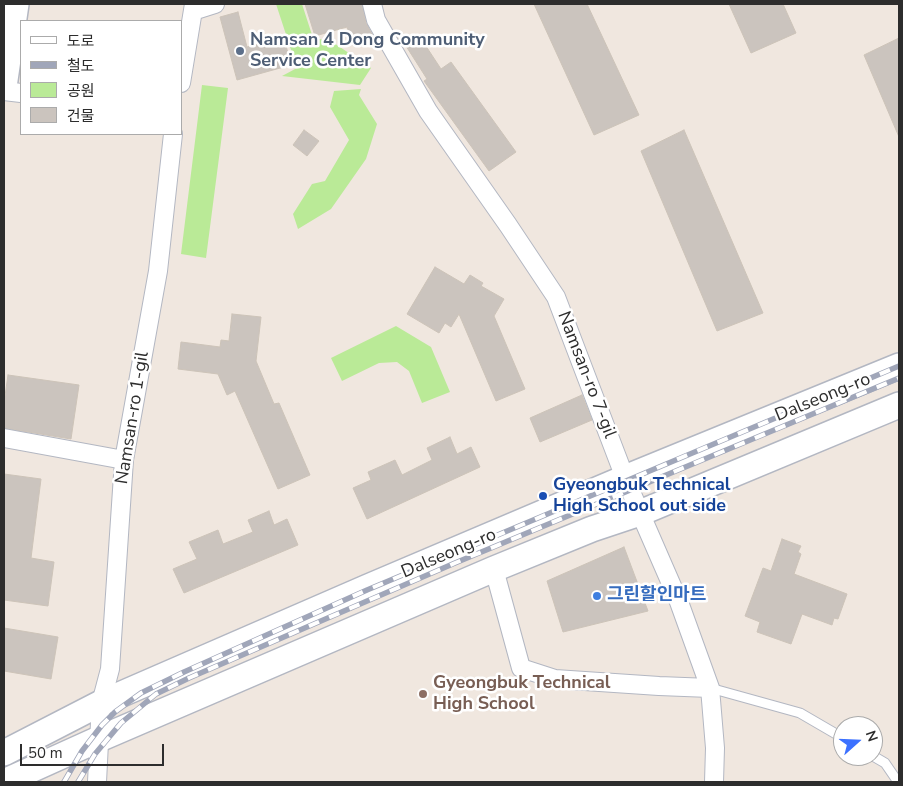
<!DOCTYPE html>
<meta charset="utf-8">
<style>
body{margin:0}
#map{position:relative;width:903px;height:786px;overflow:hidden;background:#f0e7df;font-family:"Nunito Sans","Noto Sans KR",sans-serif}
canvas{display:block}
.frame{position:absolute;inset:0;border:5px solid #2d2d2d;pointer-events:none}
.legend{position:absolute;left:20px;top:20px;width:162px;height:115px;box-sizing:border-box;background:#fff;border:1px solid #ababab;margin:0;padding:6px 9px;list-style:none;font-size:15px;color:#2d2d2d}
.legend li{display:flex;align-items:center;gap:10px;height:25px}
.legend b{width:25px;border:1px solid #ababab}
.north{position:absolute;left:833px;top:716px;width:50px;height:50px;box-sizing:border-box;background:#fff;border:1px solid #ababab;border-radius:50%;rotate:70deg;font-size:14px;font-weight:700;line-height:20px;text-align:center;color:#2d2d2d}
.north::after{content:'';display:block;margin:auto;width:18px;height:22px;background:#3c71ff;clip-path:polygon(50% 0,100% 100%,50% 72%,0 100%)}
.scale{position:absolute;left:20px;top:744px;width:144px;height:22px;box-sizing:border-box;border:2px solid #2d2d2d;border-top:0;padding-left:6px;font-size:15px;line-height:18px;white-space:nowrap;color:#2d2d2d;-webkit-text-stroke:4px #fff;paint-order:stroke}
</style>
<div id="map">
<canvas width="903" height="786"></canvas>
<div class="frame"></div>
<ul class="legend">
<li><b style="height:6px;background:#fff"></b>도로</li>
<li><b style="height:6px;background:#a0a6b9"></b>철도</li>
<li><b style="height:14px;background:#baea97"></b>공원</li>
<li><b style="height:14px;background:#cbc4be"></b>건물</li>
</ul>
<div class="north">N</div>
<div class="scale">50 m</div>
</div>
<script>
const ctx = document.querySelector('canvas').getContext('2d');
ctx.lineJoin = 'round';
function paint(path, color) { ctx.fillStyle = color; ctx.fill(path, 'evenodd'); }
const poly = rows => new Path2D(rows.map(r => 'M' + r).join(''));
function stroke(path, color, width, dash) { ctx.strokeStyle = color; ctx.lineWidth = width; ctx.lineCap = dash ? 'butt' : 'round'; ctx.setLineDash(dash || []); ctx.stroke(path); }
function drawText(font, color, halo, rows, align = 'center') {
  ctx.font = font + ' "Nunito Sans","Noto Sans KR",sans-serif'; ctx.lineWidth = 5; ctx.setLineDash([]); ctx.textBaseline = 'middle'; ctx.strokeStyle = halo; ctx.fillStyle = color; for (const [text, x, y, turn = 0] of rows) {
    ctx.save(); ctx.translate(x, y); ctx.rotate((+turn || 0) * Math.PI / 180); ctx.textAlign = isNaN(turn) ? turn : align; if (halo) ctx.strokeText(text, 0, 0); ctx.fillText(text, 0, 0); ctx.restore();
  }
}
const green = poly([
 [276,4,302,4,313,38,331,41,371,68,360,85,282,76,297,68],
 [202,85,228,88,206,258,181,254],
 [361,89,359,95,377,124,366,159,331,209,298,229,293,214,312,184,325,181,349,140,330,107,334,91],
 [396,326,431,347,450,392,422,403,409,371,397,362,379,363,342,381,331,358]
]);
const building = poly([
 [305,4,362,4,366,23,374,38,352,45,347,27,315,36,305,4],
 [534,4,587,4,639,115,594,135,534,4],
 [729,4,783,4,796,33,751,53,729,4],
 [238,12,247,47,284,38,291,65,237,80,220,17,238,12],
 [420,37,441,69,451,62,516,152,489,171,424,81,427,79,406,46,420,37],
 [899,38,899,137,864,55,899,38],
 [304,130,319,141,307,156,293,145,304,130],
 [684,130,763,313,717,331,641,151,684,130],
 [435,267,464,284,470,275,483,283,481,286,504,299,494,316,525,389,496,401,459,314,451,327,445,323,439,333,407,314,435,267],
 [232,314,261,317,256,361,274,404,279,403,310,475,278,489,235,391,227,395,218,374,178,369,181,342,220,347,221,340,229,341,232,314],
 [8,375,79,385,71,439,4,428,4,403,8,375],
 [582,395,592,420,540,442,530,418,582,395],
 [450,437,457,454,471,447,480,467,367,519,353,488,371,480,368,472,395,460,402,475,432,460,427,448,450,437],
 [4,474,41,479,31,558,54,562,48,606,4,600,4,474],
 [269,511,274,525,287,519,298,545,184,593,173,569,197,559,189,542,218,530,223,544,253,532,248,520,269,511],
 [782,539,801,546,798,552,801,554,794,574,847,594,838,619,834,618,832,625,802,614,791,644,757,632,760,622,745,616,763,568,771,571,782,539],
 [624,547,648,611,563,632,547,581,624,547],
 [4,628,58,637,51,679,4,671,4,628]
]);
const service = poly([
 [710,688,800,713,843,738],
 [873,756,885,763,898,782]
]);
const minor = poly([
 [372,4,376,20,428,111,508,225,556,297,625,478,679,602,710,688,715,748,714,782],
 [193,11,215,4],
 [181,83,194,4],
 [4,91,21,93],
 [4,438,124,460],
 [494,569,521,668,555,679,659,686,710,688],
 [97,782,101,703,110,669,124,460,158,271,173,134]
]);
const secondary = poly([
 [4,87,16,4],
 [4,753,101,703,368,587,625,478,899,366],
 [4,782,99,739,494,569,592,529,640,513,899,405]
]);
const rail = poly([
 [64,782,82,751,102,725,115,712,141,693,184,672,367,590,899,366],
 [78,782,95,754,121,723,156,694,189,678,455,563,899,378]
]);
const markers = [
 [240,51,5,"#5c6f8a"],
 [543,496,5,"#1a4fb4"],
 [597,596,5,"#3f7fe0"],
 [423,694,5,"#8d6e63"]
];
const serviceNames = [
 ["Namsan 4 Dong Community",250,41],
 ["Service Center",250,62]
];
const streetNames = [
 ["Namsan-ro 7-gil",586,375,69],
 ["Dalseong-ro",823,398,-22],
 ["Namsan-ro 1-gil",133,418,-81],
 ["Dalseong-ro",449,554,-23]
];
const transitNames = [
 ["Gyeongbuk Technical",553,486],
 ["High School out side",553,507]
];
const shopNames = [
 ["그린할인마트",607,596]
];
const educationNames = [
 ["Gyeongbuk Technical",433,684],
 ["High School",433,705]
];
paint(green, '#baea97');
paint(building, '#cbc4be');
stroke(building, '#ccc3b8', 1);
stroke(service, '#b3b7c2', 11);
stroke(minor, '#b3b7c2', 20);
stroke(secondary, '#b3b7c2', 28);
stroke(service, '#fff', 9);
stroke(minor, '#fff', 18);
stroke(secondary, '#fff', 25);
stroke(rail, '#a0a6b9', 5.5);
stroke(rail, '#fff', 4, [11]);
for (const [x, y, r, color] of markers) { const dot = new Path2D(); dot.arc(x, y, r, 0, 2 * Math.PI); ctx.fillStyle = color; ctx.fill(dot); stroke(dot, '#fff', 2); }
drawText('bold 18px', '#4e5e75', '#fff', serviceNames, 'left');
drawText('18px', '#2d2d2d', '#fff', streetNames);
drawText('bold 18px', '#164399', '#fff', transitNames, 'left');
drawText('bold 18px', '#366cbe', '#fff', shopNames, 'left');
drawText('bold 18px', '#785e54', '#fff', educationNames, 'left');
</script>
